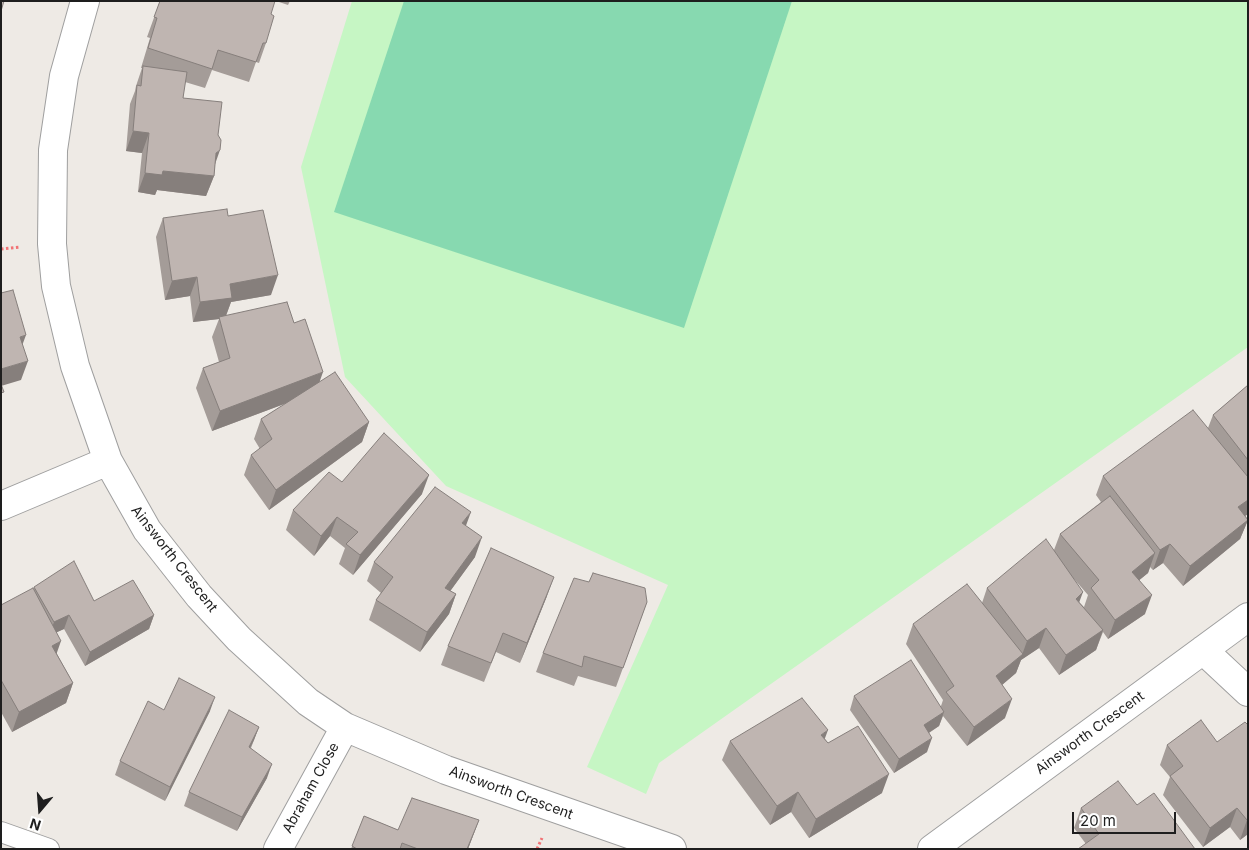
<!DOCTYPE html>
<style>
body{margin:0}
#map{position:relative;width:1249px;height:850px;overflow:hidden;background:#eeeae5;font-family:Inter,sans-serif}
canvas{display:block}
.frame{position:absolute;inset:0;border:2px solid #1e1e1e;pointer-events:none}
.north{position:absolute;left:15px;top:785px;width:50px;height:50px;-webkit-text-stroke:4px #fff;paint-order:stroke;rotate:198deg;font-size:14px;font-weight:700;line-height:20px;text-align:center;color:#1e1e1e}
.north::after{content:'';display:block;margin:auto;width:18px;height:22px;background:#1e1e1e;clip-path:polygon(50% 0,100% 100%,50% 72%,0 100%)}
.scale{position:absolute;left:1072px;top:812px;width:104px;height:22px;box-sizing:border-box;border:2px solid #1e1e1e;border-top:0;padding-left:6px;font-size:15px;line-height:18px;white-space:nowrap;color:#1e1e1e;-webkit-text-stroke:4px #fff;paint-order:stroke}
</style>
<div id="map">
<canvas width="1249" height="850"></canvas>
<div class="frame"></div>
<div class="north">N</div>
<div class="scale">20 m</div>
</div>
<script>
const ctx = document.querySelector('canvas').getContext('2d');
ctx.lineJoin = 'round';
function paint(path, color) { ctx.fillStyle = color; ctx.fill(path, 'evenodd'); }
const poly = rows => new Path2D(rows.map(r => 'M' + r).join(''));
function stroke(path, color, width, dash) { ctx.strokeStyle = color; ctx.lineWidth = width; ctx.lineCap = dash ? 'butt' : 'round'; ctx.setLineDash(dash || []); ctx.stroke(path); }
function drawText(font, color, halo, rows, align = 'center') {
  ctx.font = font + ' Inter,sans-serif'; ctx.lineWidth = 4; ctx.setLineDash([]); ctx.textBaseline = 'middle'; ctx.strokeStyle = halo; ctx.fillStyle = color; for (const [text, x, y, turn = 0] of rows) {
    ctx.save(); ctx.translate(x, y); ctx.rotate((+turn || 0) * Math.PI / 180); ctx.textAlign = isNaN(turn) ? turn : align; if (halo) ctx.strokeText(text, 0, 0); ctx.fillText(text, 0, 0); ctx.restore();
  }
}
const park = poly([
 [352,1,1248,1,1248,347,659,763,646,794,587,767,668,585,446,486,345,377,301,167]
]);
const pitch = poly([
 [404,1,792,1,684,328,334,212]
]);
const path = poly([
 [1,249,20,247],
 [537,849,542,838]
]);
const lane = poly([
 [1,832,49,849]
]);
const street = poly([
 [85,1,64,76,53,150,52,244,56,286,75,366,108,461,147,530,199,596,239,639,308,702,345,727,446,770,672,849],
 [1,506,108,461],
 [1203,650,1248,692],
 [278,849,345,727],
 [932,849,1248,617]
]);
const wall = poly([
 [160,1,271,14,266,43,259,63,256,62,249,82,212,70,205,88,185,82,183,98,215,165,214,176,206,196,157,190,155,195,138,192,142,153,126,151,130,104,135,91,136,86,142,68,141,68,150,38,147,37],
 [276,1,290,1,288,5],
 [228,216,271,295,231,302,226,316,294,323,320,382,369,422,362,442,269,510,244,475,251,455,260,449,254,439,261,419,287,403,212,431,196,388,203,368,219,362,212,337,219,319,193,322,190,296,165,300,156,237,163,218],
 [1248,385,1248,514,1245,516,1248,520,1240,539,1183,586,1163,563,1153,570,1150,567,1148,573,1139,580,1145,614,1108,639,1103,632,1096,650,1059,675,1039,648,1021,660,1016,673,1002,685,1005,718,967,746,943,716,939,726,929,733,927,752,894,773,850,710,854,696,941,706,943,700,906,644,913,624,982,603,987,588,1054,550,1060,534,1101,502,1096,495,1103,476,1208,428,1213,415],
 [1074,579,1088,595,1084,607,1079,602],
 [342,482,422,494,353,575,339,564,345,548,330,536,314,556,286,530,293,510],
 [466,526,475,557,450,591,456,594,449,614,420,652,369,620,376,600,381,593,367,581,374,562],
 [34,587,154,615,149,629,85,666,64,629,56,632,57,654,73,683,66,703,12,732,1,712,1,605,33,590],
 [547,596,520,663,496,652,484,682,441,665,448,646],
 [647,602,616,687,578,676,574,686,536,672,543,653],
 [164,710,210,711,165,801,115,775,120,761],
 [1248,725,1248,834,1240,840,1230,827,1203,847,1163,795,1170,777,1160,765,1167,745,1217,742],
 [259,727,254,740,251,748,267,778,237,831,184,806,189,792],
 [825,739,828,743,882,793,809,838,791,812,770,825,722,760,730,741],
 [1137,805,1086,844,1074,828,1081,808],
 [364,816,398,830,479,820,468,849,351,849]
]);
const shadedWall = poly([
 [133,131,149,133,142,153,126,151],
 [220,150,213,170,216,153],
 [163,171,214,176,206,196,157,190,155,195,138,192,145,173],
 [278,275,271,295,231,302,225,318,219,317,219,319,193,322,200,302,230,284],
 [197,277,190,296,165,300,172,281],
 [26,335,19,354,20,337],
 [28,361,21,380,1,386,1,369],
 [323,372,316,392,212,431,220,411],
 [369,422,362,442,269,510,276,490],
 [429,475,422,494,353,575,360,555],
 [1248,500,1248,514,1230,526,1238,507],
 [471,512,464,531,462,523],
 [337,517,330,536,314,556,321,536],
 [1248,520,1240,539,1183,586,1190,566],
 [482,537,475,557,438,608,445,588],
 [1170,544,1163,563,1153,570,1160,550],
 [1155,553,1148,573,1125,592,1132,572],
 [554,577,547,596,520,663,527,643],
 [1083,592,1076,611,1076,599],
 [456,594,449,614,420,652,427,632],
 [1152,595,1145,614,1108,639,1115,620],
 [69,615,64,629,49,636,54,622],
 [154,615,149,629,85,666,90,652],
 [1046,628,1039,648,1021,660,1016,673,989,696,996,676,1022,655,1027,641],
 [1103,630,1096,650,1059,675,1066,655],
 [61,641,54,661,52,646],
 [73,683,66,703,12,732,19,712],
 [215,697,210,711,165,801,170,787],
 [1012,699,1005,718,967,746,974,727],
 [944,712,939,726,919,739,924,725],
 [259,727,254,740,244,760,249,747],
 [828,730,821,749,821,735],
 [932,738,927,752,894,773,899,759],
 [272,764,267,778,237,831,242,817],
 [889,774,882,793,809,838,816,819],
 [798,792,791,812,770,825,777,806],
 [1237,808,1230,827,1203,847,1210,828],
 [479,820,468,849,467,849],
 [1247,820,1248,820,1248,834,1240,840]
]);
const building = poly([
 [1,1,4,1,1,11,1,1],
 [160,1,275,1,271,14,274,16,266,43,263,43,256,62,218,50,212,69,148,48,157,18,154,17,160,1],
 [143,66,187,72,183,98,222,102,218,135,221,140,220,150,216,153,214,176,163,171,162,175,145,173,149,133,133,131,137,85,141,86,143,66],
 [227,209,228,216,263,210,278,275,230,284,232,298,200,302,197,277,172,281,163,218,227,209],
 [13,290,26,335,20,337,28,361,1,369,1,293,13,290],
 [287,302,294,323,305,319,323,372,220,411,203,368,230,358,219,317,287,302],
 [335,372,369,422,276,490,251,455,272,439,261,419,335,372],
 [1,384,4,392,1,393,1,384],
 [1248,385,1248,460,1213,415,1248,385],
 [1193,410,1248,477,1248,500,1238,507,1248,520,1190,566,1170,544,1160,550,1103,476,1193,410],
 [384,433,429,475,360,555,346,544,358,532,337,517,321,536,293,510,329,472,342,482,384,433],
 [435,487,471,512,462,523,482,537,445,588,456,594,427,632,376,600,393,577,374,562,435,487],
 [1110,496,1155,553,1132,572,1152,595,1115,620,1091,588,1099,580,1060,534,1110,496],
 [1046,539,1083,592,1076,599,1103,630,1066,655,1046,628,1027,641,987,588,1046,539],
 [491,548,554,577,527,643,503,633,491,663,448,646,491,548],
 [74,561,94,601,133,580,154,615,90,652,69,615,54,622,34,587,74,561],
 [593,573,645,588,647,602,623,668,584,656,582,667,543,653,574,578,589,582,593,573],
 [967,584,1023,654,996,676,1012,699,974,727,946,692,954,686,913,624,967,584],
 [33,588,61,641,52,646,73,683,19,712,1,680,1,605,33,588],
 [911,660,944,712,924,725,932,738,899,759,854,696,911,660],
 [179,678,215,697,170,787,120,761,148,701,164,710,179,678],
 [802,698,828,730,821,735,828,743,858,726,889,774,816,819,798,792,777,806,730,741,802,698],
 [229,710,259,727,249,747,272,764,242,817,189,792,229,710],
 [1201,720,1217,742,1245,722,1248,725,1248,820,1247,820,1237,808,1210,828,1170,776,1183,766,1167,745,1201,720],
 [1118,781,1137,805,1154,793,1195,849,1078,849,1099,834,1081,808,1118,781],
 [412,798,479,820,467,849,418,849,402,843,400,849,357,849,352,846,364,816,398,830,412,798]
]);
const streetNames = [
 ["Ainsworth Crescent",174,559,52],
 ["Ainsworth Crescent",1090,733,-36],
 ["Abraham Close",311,788,-61],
 ["Ainsworth Crescent",511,793,20]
];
paint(park, '#c6f6c4');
paint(pitch, '#87d9b0');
stroke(lane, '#9f9f9f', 22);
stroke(street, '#9f9f9f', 30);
stroke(path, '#f17375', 3, [2.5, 2.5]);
stroke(lane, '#fff', 20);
stroke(street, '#fff', 28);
paint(wall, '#a49c98');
paint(shadedWall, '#867f7c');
paint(building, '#bfb5b1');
stroke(building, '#867f7c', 1);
drawText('14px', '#1e1e1e', '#fff', streetNames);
</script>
